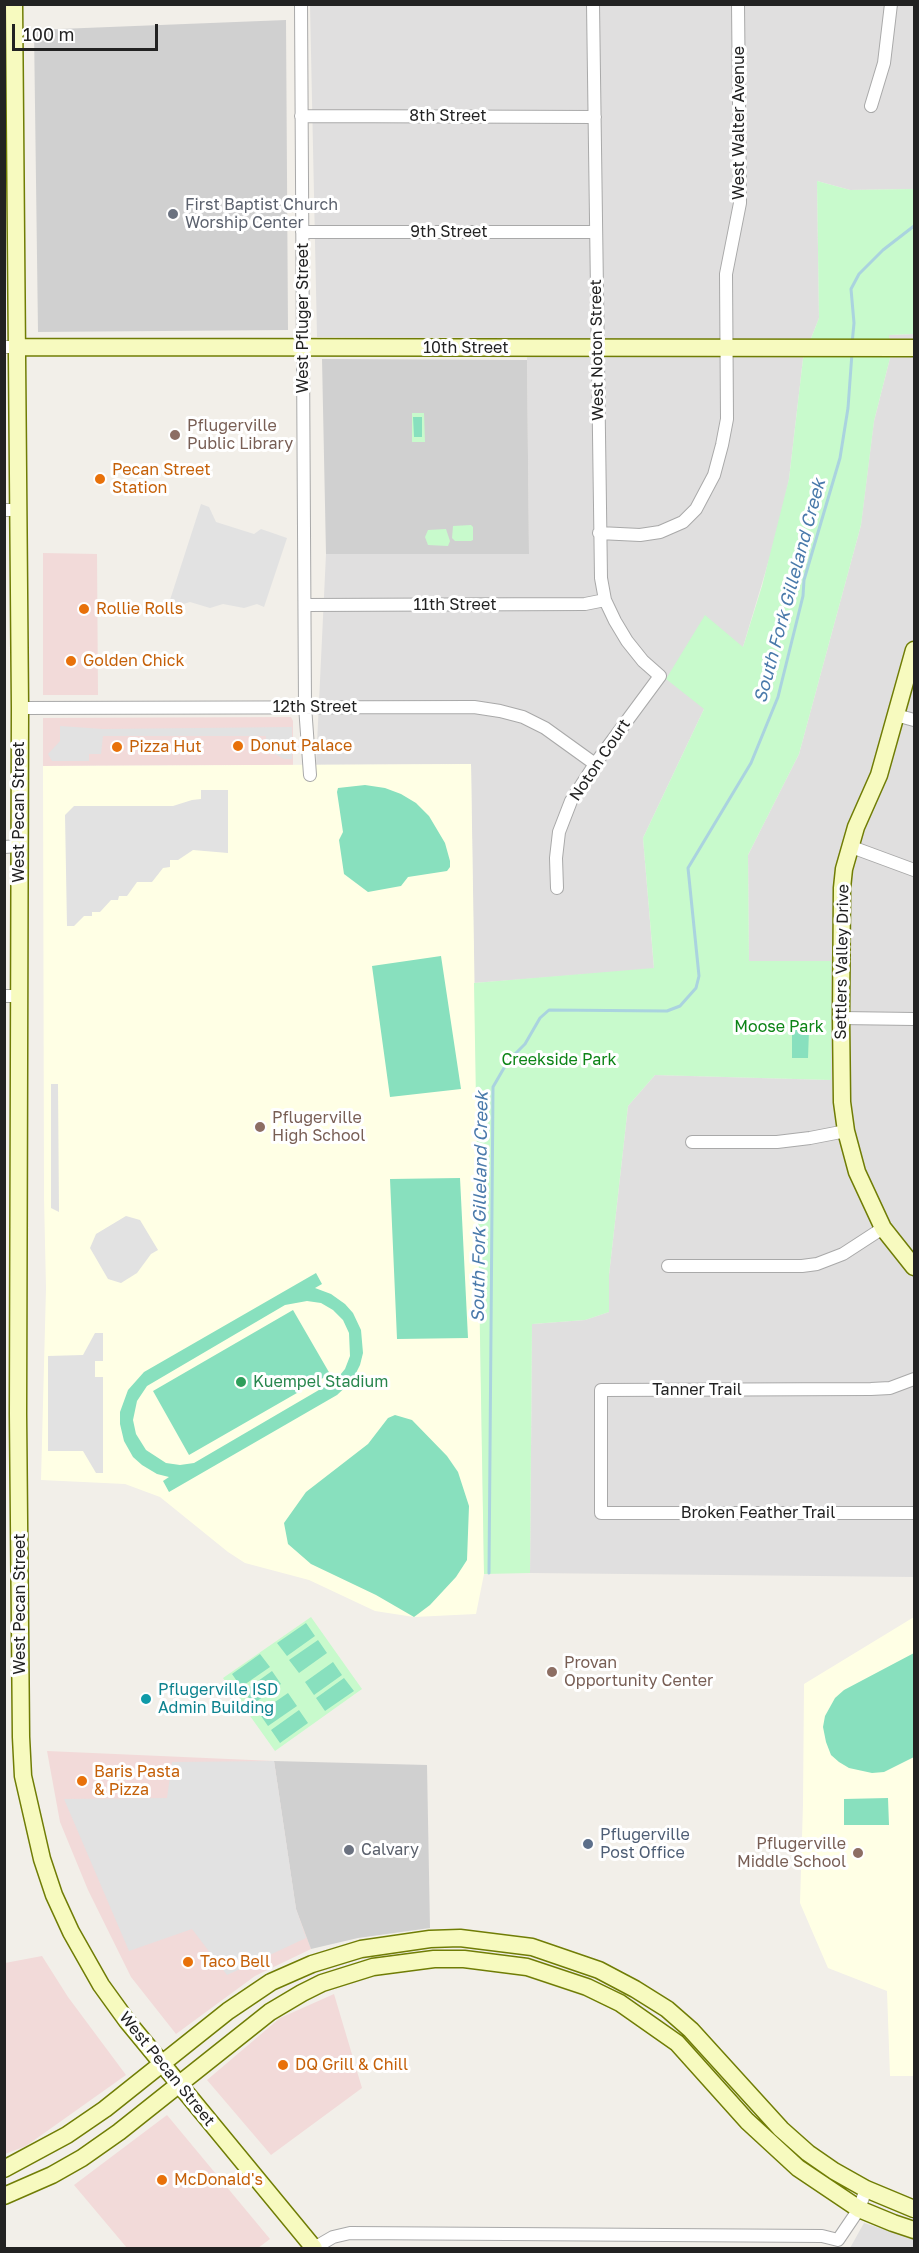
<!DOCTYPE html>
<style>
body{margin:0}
#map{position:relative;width:919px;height:2253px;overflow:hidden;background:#f2efe9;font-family:"Golos Text",sans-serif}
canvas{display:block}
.frame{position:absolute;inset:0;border:6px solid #222;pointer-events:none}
.scale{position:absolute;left:12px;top:24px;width:146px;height:27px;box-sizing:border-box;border:3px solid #222;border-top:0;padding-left:8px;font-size:18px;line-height:21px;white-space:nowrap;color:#222;-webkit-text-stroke:4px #fff;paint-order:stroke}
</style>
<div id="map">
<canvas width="919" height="2253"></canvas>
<div class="frame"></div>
<div class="scale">100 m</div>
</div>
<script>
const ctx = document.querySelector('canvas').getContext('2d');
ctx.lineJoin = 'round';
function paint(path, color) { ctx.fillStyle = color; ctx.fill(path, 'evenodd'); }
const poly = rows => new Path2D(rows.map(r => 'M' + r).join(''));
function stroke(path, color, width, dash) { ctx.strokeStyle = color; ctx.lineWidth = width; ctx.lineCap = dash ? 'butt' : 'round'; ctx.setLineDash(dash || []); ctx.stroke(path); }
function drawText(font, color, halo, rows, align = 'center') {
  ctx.font = font + ' "Golos Text",sans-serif'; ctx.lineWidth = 6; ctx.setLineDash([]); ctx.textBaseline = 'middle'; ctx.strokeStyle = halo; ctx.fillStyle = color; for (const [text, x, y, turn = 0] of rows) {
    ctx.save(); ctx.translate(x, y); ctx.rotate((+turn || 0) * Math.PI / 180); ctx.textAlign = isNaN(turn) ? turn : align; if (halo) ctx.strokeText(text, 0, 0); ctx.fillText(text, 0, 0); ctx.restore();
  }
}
const residential = poly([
 [310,5,914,5,914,189,850,190,817,181,819,318,803,359,789,479,780,523,743,647,704,709,643,838,654,969,474,983,471,764,316,765,326,554,529,554,527,360,527,338,317,337],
 [914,334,914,1577,530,1573,532,1324,585,1320,609,1312,609,1275,628,1106,655,1075,831,1080,749,962,748,855,799,754,861,525,874,421,890,358,889,335],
 [864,2223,914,2239,914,2248,850,2248]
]);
const commercial = poly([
 [43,553,97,554,98,695,43,695],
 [291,717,293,721,293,765,43,766,43,718],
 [47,1751,274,1761,296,1909,311,1949,255,1976,176,2034,131,1977,88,1890,60,1822],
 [42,1956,68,1997,126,2075,26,2146,5,2154,5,1963],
 [334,1994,362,2088,271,2155,207,2080,280,2018],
 [167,2115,270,2239,258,2248,127,2248,74,2185]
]);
const education = poly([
 [471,764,484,1574,476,1614,414,1617,375,1611,309,1580,245,1563,228,1552,160,1497,125,1484,41,1480,46,1288,44,1198,43,766],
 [914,1617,914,2076,890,2076,887,1991,828,1968,800,1903,803,1804,804,1684]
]);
const religious = poly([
 [286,20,288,330,38,332,34,30],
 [322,359,527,360,529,554,326,554],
 [274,1761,427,1765,430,1928,358,1938,311,1949,296,1909]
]);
const park = poly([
 [817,181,850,190,914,189,914,334,889,335,890,358,874,421,861,525,799,754,748,855,749,961,831,961,831,1080,655,1075,628,1106,609,1275,609,1312,585,1320,532,1324,530,1573,484,1574,474,983,654,968,643,838,704,709,666,679,705,615,743,647,762,586,789,479,803,359,819,318],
 [412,413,424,413,425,442,412,442],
 [471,525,473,527,473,540,471,541,455,541,452,538,453,526],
 [446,529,450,541,448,546,428,545,425,537,428,530],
 [311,1617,362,1689,275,1751,223,1678]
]);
const pitch = poly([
 [413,417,422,417,422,437,414,437],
 [365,785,385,788,401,794,416,803,429,816,445,843,450,861,450,867,447,871,408,877,401,886,368,892,344,874,339,840,343,832,337,792,338,788],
 [441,956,461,1089,390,1097,372,966],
 [792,1030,809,1030,808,1058,792,1058],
 [460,1178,468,1338,397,1339,390,1179],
 [316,1273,322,1284,315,1288,331,1294,345,1304,353,1313,361,1330,363,1353,360,1365,352,1381,337,1395,169,1492,163,1481,169,1477,157,1474,142,1465,133,1457,124,1441,120,1424,120,1412,128,1390,144,1372],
 [307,1301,321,1303,333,1310,343,1320,349,1333,350,1356,345,1369,336,1380,194,1463,180,1465,166,1463,146,1450,136,1434,133,1420,137,1401,147,1386,285,1305],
 [293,1310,330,1374,189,1455,153,1391],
 [395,1415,412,1420,447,1456,458,1472,469,1506,467,1560,456,1577,430,1605,414,1617,376,1595,311,1564,288,1544,284,1523,306,1492,368,1444,388,1418],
 [306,1623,315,1636,287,1656,277,1643],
 [318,1640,327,1653,299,1673,289,1660],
 [914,1653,914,1757,884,1772,872,1773,849,1768,839,1762,831,1755,826,1742,823,1727,825,1716,835,1698,844,1690],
 [260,1654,270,1667,241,1687,232,1674],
 [333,1662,342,1675,314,1695,305,1682],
 [272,1671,281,1684,253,1704,244,1691],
 [344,1678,354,1691,325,1711,316,1698],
 [288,1693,297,1706,268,1726,259,1713],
 [299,1710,308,1723,280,1743,271,1730],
 [888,1798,889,1825,844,1825,844,1799]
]);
const parking = poly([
 [201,504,209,507,216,522,254,534,261,529,287,538,264,607,257,604,244,608,223,604,210,608,190,602,177,606,169,603],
 [60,726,103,729,292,727,292,759,284,759,273,753,266,753,266,736,103,736,101,754,89,754,89,761,52,761,48,754,60,741],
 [201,790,228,790,228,853,193,850,178,860,170,860,170,867,163,868,152,882,137,882,127,896,119,896,118,900,111,900,100,912,92,912,92,916,84,916,74,926,67,926,65,815,74,806,173,806,192,800,201,799],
 [51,1084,58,1084,59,1212,51,1208],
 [126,1216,140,1220,158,1250,151,1254,137,1273,121,1283,108,1279,90,1248,96,1234],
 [95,1333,103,1333,103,1361,95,1361,95,1377,103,1377,103,1473,96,1473,83,1451,48,1451,48,1356,83,1355],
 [274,1761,296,1909,306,1938,227,1975,192,1929,129,1951,64,1799,167,1798,172,1762]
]);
const stream = poly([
 [852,344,854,323,851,289,859,274,883,250,914,226],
 [489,1573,493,1087,508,1061,525,1044,540,1018,549,1010,667,1011,680,1006,696,988,699,976,688,868,751,763,778,697,803,596,804,580,840,458,848,408,852,353]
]);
const street = poly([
 [301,4,305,706,310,775],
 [871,106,884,63,891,4],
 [301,116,595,117],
 [302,232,596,232],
 [4,347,17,347],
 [4,510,18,510],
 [599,533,640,535,660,532,683,522,696,509,714,475,722,445,727,419,726,274,740,203,738,4],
 [305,605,585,604,605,600],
 [20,708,474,707,500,711,523,717,545,728,595,764],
 [896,715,914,720],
 [849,846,914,870],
 [4,847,19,846],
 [557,888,556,858,559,832,571,801,595,764,660,676,643,661,627,641,615,621,605,600,601,578,593,4],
 [4,996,18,996],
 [841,1018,914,1019],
 [692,1142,777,1142,810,1138,846,1131],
 [668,1266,802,1266,817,1264,843,1254,883,1228],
 [914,1379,890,1388,871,1389,601,1390,601,1513,914,1513],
 [314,2248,333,2237,350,2233,822,2236,838,2240,859,2209,866,2189]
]);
const secondary = poly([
 [14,4,20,708,18,1413,21,1737,23,1776,42,1859,54,1895,71,1932,101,1985,127,2021,314,2248],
 [17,347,914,348],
 [914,650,879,775,856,827,844,869,842,888,841,1018,842,1102,846,1131,857,1172,883,1228,914,1267],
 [4,2169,67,2135,105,2109,228,2011,271,1982,312,1964,361,1949,430,1939,460,1938,532,1947,599,1970,635,1989,667,2009,691,2030,781,2129,808,2153,834,2171,866,2189,914,2209],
 [4,2196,52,2175,82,2158,119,2132,270,2012,302,1993,322,1983,373,1967,434,1959,464,1959,527,1967,587,1987,620,2003,677,2043,747,2121,798,2168,859,2209,893,2223,914,2230]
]);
const markers = [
 [173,214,6,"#6b7280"],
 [175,435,6,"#8d6e63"],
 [100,479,6,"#e8710a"],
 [84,609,6,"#e8710a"],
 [71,661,6,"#e8710a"],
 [238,746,6,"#e8710a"],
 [117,747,6,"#e8710a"],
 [260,1127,6,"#8d6e63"],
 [241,1382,6,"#2e9e5b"],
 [552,1672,6,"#8d6e63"],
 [146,1699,6,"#0f9aa8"],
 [82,1781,6,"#e8710a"],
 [588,1844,6,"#5c6f8a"],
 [349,1850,6,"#6b7280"],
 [858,1853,6,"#8d6e63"],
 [188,1962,6,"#e8710a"],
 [283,2065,6,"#e8710a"],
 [162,2180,6,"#e8710a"]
];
const streetNames = [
 ["8th Street",448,116],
 ["West Walter Avenue",739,123,-90],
 ["9th Street",449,232],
 ["West Pfluger Street",303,318,-90],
 ["10th Street",466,348],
 ["West Noton Street",597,350,-91],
 ["11th Street",455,605],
 ["12th Street",315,707],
 ["Noton Court",600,760,-56],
 ["West Pecan Street",19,812,-90],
 ["Settlers Valley Drive",842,962,-89],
 ["Tanner Trail",697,1390],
 ["Broken Feather Trail",758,1513],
 ["West Pecan Street",20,1604,-90],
 ["West Pecan Street",167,2069,51]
];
const worshipNames = [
 ["First Baptist Church",185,205],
 ["Worship Center",185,223],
 ["Calvary",361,1850]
];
const educationNames = [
 ["Pflugerville",187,426],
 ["Public Library",187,444],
 ["Pflugerville",272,1118],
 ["High School",272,1136],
 ["Provan",564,1663],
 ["Opportunity Center",564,1681],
 ["Pflugerville",846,1844,"right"],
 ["Middle School",846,1862,"right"]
];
const foodNames = [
 ["Pecan Street",112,470],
 ["Station",112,488],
 ["Rollie Rolls",96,609],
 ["Golden Chick",83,661],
 ["Donut Palace",250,746],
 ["Pizza Hut",129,747],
 ["Baris Pasta",94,1772],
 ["& Pizza",94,1790],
 ["Taco Bell",200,1962],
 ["DQ Grill & Chill",295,2065],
 ["McDonald's",174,2180]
];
const parkNames = [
 ["Moose Park",779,1027],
 ["Creekside Park",559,1060]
];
const leisureNames = [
 ["Kuempel Stadium",253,1382]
];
const cultureNames = [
 ["Pflugerville ISD",158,1690],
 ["Admin Building",158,1708]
];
const serviceNames = [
 ["Pflugerville",600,1835],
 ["Post Office",600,1853]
];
const waterNames = [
 ["South Fork Gilleland Creek",790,591,-75],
 ["South Fork Gilleland Creek",480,1207,-89]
];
paint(residential, '#e0dfdf');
paint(commercial, '#f2dad9');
paint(education, '#ffffe5');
paint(religious, '#d0d0d0');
paint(park, '#c8facc');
paint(pitch, '#88e0be');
paint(parking, '#e2e2e2');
stroke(stream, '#aad3df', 3);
stroke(street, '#a9a9a9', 14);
stroke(secondary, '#707d05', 19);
stroke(street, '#fff', 12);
stroke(secondary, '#f7fabf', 16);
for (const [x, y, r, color] of markers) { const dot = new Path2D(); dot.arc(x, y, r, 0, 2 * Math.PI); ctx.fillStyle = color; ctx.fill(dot); stroke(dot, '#fff', 2); }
drawText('16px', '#222', '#fff', streetNames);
drawText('16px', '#5b616d', '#fff', worshipNames, 'left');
drawText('16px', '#785e54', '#fff', educationNames, 'left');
drawText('16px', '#c56008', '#fff', foodNames, 'left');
drawText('16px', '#0c8416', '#fff', parkNames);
drawText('16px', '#27864d', '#fff', leisureNames, 'left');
drawText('16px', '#0d838f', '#fff', cultureNames, 'left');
drawText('16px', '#4e5e75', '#fff', serviceNames, 'left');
drawText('italic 18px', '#4a7aab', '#fff', waterNames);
</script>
